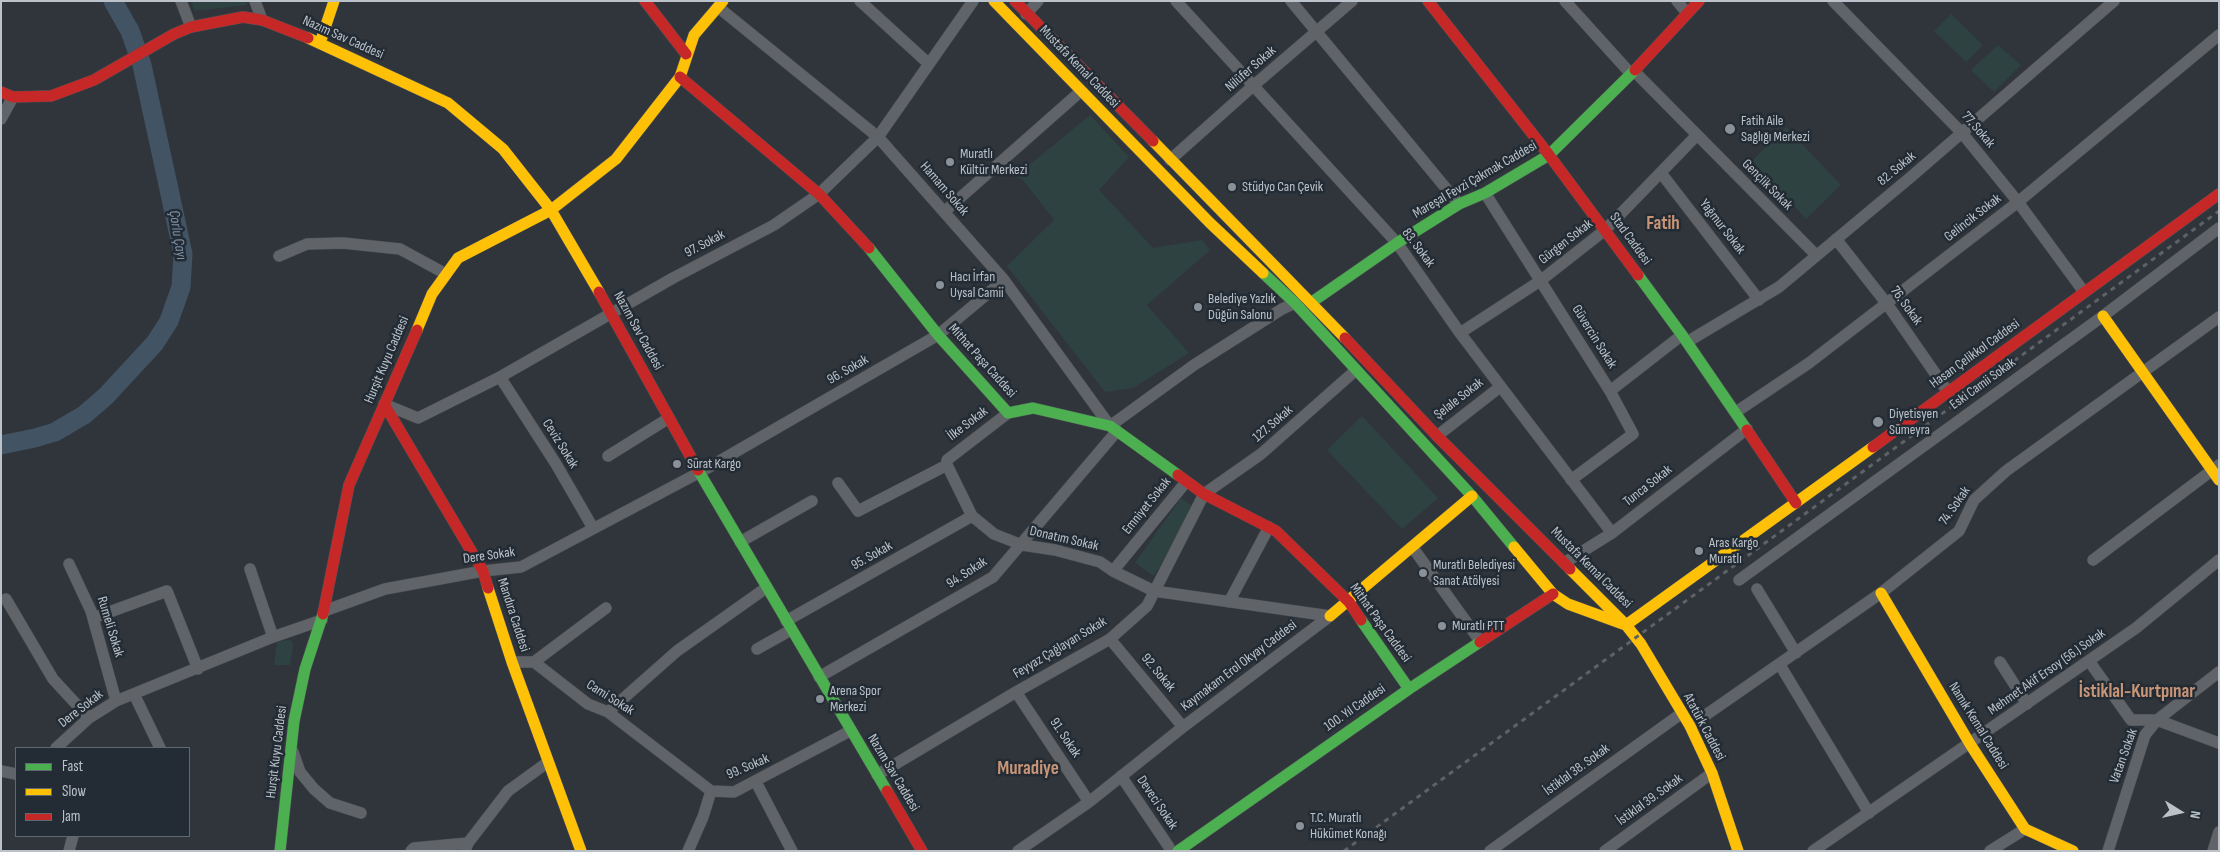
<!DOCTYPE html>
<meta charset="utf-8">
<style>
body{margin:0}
#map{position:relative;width:2220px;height:852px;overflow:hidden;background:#2f353b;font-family:"Sofia Sans Condensed",sans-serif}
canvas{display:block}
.frame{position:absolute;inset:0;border:2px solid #bbc2ca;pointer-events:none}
.legend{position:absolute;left:15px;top:747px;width:175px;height:90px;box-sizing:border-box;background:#232c35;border:1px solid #606871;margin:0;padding:6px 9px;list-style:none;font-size:15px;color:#bbc2ca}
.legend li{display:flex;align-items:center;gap:10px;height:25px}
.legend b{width:25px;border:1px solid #606871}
.north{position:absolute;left:2155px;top:787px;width:50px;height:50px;-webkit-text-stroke:4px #232c35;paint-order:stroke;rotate:100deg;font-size:14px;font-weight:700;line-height:20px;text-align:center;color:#bbc2ca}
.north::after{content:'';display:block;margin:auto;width:18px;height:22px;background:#bbc2ca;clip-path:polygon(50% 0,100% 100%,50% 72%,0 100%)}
</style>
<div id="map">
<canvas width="2220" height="852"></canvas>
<div class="frame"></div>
<ul class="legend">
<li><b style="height:6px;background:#4caf50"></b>Fast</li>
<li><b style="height:6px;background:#ffc107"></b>Slow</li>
<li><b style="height:6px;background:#c62828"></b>Jam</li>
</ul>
<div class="north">N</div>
</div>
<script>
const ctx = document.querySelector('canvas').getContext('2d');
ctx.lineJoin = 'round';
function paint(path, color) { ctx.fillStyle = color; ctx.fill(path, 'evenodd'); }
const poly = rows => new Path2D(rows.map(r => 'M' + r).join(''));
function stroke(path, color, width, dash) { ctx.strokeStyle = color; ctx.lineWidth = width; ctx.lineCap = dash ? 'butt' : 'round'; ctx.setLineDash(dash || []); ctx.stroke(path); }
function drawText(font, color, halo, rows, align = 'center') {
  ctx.font = font + ' "Sofia Sans Condensed",sans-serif'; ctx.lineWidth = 5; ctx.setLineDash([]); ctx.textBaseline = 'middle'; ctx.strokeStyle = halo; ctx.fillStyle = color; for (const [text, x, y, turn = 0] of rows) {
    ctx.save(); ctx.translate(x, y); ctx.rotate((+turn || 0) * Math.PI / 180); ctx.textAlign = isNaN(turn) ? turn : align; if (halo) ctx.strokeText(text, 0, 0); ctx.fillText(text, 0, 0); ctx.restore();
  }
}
const green = poly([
 [191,1,246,1,247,5,195,11],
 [1951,14,1983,45,1966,62,1934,31],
 [1998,45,2021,65,1994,92,1971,70],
 [1090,115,1129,157,1099,190,1153,248,1202,240,1210,250,1147,305,1189,353,1133,388,1105,392,1007,266,1054,220,1023,180,1016,176],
 [1786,127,1841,185,1806,219,1752,161],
 [1362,416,1438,498,1402,529,1327,450],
 [1181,498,1194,507,1154,576,1135,563],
 [287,640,292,641,293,645,290,665,274,665,277,642]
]);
const river = poly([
 [1,445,35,438,55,432,84,415,106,396,155,343,169,321,181,287,183,254,142,65,130,31,113,1]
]);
const street = poly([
 [181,1,191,27],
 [255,1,262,20],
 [860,1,929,64],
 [1176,1,1397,243,1460,333,1612,533],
 [1291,1,1459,204],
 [1565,1,1631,74],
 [1677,1,1687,13],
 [1833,1,1962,133,2018,202,2084,292],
 [718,7,878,137,1004,280,1110,426,1194,365,1282,309,1295,303],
 [1026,14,1038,1],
 [1634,71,1816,255],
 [1,119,13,97],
 [1170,160,1253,86,1352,1],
 [1661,173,1759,300],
 [1485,193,1610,391,1633,434,1571,480],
 [944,212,1081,91],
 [1836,239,1887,304,1948,392],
 [279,256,307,244,343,243,400,249,446,274],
 [1460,333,1540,281,1605,230,1697,135],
 [1687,342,1779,287,1912,176,2114,1],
 [500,377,556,464,593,528],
 [1610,391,1682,335],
 [384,404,418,418,500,377,673,278,774,225,819,194,878,137,973,1],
 [1736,412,1809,363,2018,202,2219,35],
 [1008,413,947,460,947,465,972,516,994,534,1022,545,1055,550,1100,562,1113,571,1154,591,1330,616],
 [1437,436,1500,387],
 [608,456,669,418],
 [838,483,858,511,947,465],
 [740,542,812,501],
 [1413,548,1480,641],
 [2093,560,2219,465],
 [1564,563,1612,533,1747,429],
 [69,564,91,611,116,701],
 [250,569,273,637],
 [1113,571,1186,482],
 [1739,580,2103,316,2219,228],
 [1757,589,1796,653],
 [6,599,53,679,89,718],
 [1229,602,1269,527],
 [324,611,385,589,483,571,521,567,704,470,938,335,1004,280],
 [93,618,167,591,198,669],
 [786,621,972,516],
 [1110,639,1183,727],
 [757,649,791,630],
 [2089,661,2131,720,2157,720,2219,743],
 [512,662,534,662,588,704,608,712,711,791],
 [534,662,606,608],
 [2000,662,2027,704],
 [1780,665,1869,813],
 [819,677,993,577,1117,431],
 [1016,692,1089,802],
 [134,694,160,748],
 [608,712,677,651,766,588],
 [1690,726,1881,593,1959,531,1974,500,2006,471,2219,317],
 [56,748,89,718,116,701,273,637,322,620],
 [293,752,300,772,314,789,330,803,361,813],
 [1,771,16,774],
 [877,775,1016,692,1110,639,1147,606,1204,494,1261,454,1356,370],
 [1121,776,1169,847],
 [756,782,792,851],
 [69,851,73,836],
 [411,851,414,848,468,843],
 [465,851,468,843,508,791,548,762],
 [688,851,703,817,711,791,734,792,850,731],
 [1018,851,1089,802,1183,727,1330,616],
 [1490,851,1682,713],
 [1605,851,1712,773],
 [1813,851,2136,628,2219,560],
 [1990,851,2025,829],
 [2108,851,2145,735,2157,720,2219,672],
 [2213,851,2219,832]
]);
const fast = poly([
 [869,248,938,335,1008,413,1033,408,1110,426,1178,475],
 [1263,273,1295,303,1472,496,1514,547],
 [1638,275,1682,335,1747,430],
 [1312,302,1397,243,1459,204,1485,193,1549,155,1635,70],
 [698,470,887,791],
 [1361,620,1409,689],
 [280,851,294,721,305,669,323,614],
 [1178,851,1409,689,1480,642]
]);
const slow = poly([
 [994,1,1210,223,1263,273],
 [308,38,448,103,503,149,551,210,599,292],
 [320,43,334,1],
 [1153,141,1345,338],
 [2103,316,2219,480],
 [417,330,432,294,458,258,551,210,616,159,680,77,694,35,723,1],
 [1514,547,1553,594,1568,604,1623,624],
 [1570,569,1626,625,1641,644,1690,726,1712,773,1738,851],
 [488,588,512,662,581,851],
 [1881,593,1970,744,2025,829,2073,851],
 [1330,616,1472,496],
 [1626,625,1873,447]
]);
const jam = poly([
 [645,1,686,54],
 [1015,1,1153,141],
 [1428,1,1549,155,1638,275],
 [1635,70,1699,1],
 [680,77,819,194,869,248],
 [1,92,13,97,51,96,94,80,174,34,191,27,243,17,262,20,308,38],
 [599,292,698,470],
 [1345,338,1437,436,1570,569],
 [384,404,483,571,488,588],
 [1747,430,1796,503],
 [1873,447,2219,194],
 [1178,475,1204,494,1276,531,1349,602,1361,620],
 [323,614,349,485,417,330],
 [1480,642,1553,594],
 [887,791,922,851]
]);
const rail = poly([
 [1344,851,2219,211]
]);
const markers = [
 [1730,129,6,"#8a9198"],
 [950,162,5,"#8a9198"],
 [1232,187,5,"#8a9198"],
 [940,285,5,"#8a9198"],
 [1198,307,5,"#8a9198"],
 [1878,422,6,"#8a9198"],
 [677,464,5,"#8a9198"],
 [1699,551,5,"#8a9198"],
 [1423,573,5,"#8a9198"],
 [1442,626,5,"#8a9198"],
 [820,699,5,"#8a9198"],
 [1300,826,5,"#8a9198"]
];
const streetNames = [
 ["Nazım Sav Caddesi",343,38,24],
 ["Mustafa Kemal Caddesi",1079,67,46],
 ["Nilüfer Sokak",1251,69,-41],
 ["77. Sokak",1978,130,49],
 ["82. Sokak",1897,169,-40],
 ["Mareşal Fevzi Çakmak Caddesi",1475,180,-30],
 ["Gençlik Sokak",1767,185,45],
 ["Hamam Sokak",944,189,49],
 ["Gelincik Sokak",1973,218,-38],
 ["Yağmur Sokak",1722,227,52],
 ["Stad Caddesi",1630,239,54],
 ["Gürgen Sokak",1566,242,-38],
 ["97. Sokak",705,244,-28],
 ["83. Sokak",1418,248,53],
 ["76. Sokak",1906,306,54],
 ["Nazım Sav Caddesi",638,331,61],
 ["Güvercin Sokak",1594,337,58],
 ["Hasan Çelikkol Caddesi",1975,354,-36],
 ["Hurşit Kuyu Caddesi",387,360,-67],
 ["Mithat Paşa Caddesi",982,361,48],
 ["96. Sokak",848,370,-30],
 ["Eski Camii Sokak",1983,384,-36],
 ["Şelale Sokak",1459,399,-38],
 ["İlke Sokak",968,424,-37],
 ["127. Sokak",1273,424,-41],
 ["Ceviz Sokak",560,444,58],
 ["Tunca Sokak",1648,486,-38],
 ["Emniyet Sokak",1147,506,-51],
 ["74. Sokak",1955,506,-55],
 ["Donatım Sokak",1064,539,13],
 ["Dere Sokak",489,556,-8],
 ["95. Sokak",872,556,-29],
 ["Mustafa Kemal Caddesi",1591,568,45],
 ["94. Sokak",967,573,-33],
 ["Mandıra Caddesi",513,615,72],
 ["Mithat Paşa Caddesi",1380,623,54],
 ["Rumeli Sokak",110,627,73],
 ["Feyyaz Çağlayan Sokak",1060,648,-31],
 ["Kaymakam Erol Okyay Caddesi",1239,666,-37],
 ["Mehmet Akif Ersoy (56.) Sokak",2047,672,-35],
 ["92. Sokak",1158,673,50],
 ["Cami Sokak",610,698,32],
 ["100. Yıl Caddesi",1355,708,-35],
 ["Dere Sokak",81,709,-38],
 ["Namık Kemal Caddesi",1978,726,58],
 ["Atatürk Caddesi",1704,727,62],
 ["91. Sokak",1065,738,56],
 ["Hurşit Kuyu Caddesi",277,752,-83],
 ["Vatan Sokak",2124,756,-70],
 ["99. Sokak",748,767,-23],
 ["İstiklal 38. Sokak",1577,770,-36],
 ["Nazım Sav Caddesi",893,773,59],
 ["İstiklal 39. Sokak",1650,800,-36],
 ["Deveci Sokak",1157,803,56]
];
const poiNames = [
 ["Fatih Aile",1741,121],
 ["Sağlığı Merkezi",1741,137],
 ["Muratlı",960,154],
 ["Kültür Merkezi",960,170],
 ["Stüdyo Can Çevik",1242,187],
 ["Hacı İrfan",950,277],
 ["Uysal Camii",950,293],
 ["Belediye Yazlık",1208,299],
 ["Düğün Salonu",1208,315],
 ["Diyetisyen",1889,414],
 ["Sümeyra",1889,430],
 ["Sürat Kargo",687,464],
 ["Aras Kargo",1709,543],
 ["Muratlı",1709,559],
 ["Muratlı Belediyesi",1433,565],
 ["Sanat Atölyesi",1433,581],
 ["Muratlı PTT",1452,626],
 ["Arena Spor",830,691],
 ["Merkezi",830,707],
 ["T.C. Muratlı",1310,818],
 ["Hükümet Konağı",1310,834]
];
const waterNames = [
 ["Çorlu Çayı",177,235,81]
];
const districtNames = [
 ["Fatih",1663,224],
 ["İstiklal-Kurtpınar",2137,692],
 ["Muradiye",1028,769]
];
paint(green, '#2f4242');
stroke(river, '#425364', 19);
stroke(street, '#4d5155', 12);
stroke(fast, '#4d5155', 12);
stroke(slow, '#4d5155', 12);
stroke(jam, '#4d5155', 12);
stroke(street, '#606468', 11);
stroke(fast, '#4caf50', 11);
stroke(slow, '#ffc107', 11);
stroke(jam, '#c62828', 11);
stroke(rail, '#5e6267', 3, [5, 5]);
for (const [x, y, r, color] of markers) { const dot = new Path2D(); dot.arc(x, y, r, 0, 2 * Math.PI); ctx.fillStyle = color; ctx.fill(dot); stroke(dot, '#232c35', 2); }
drawText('14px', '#bbc2ca', '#232c35', streetNames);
drawText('14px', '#bbc2ca', '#232c35', poiNames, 'left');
drawText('italic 15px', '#8094a9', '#232c35', waterNames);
drawText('bold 19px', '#c99577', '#232c35', districtNames);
</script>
